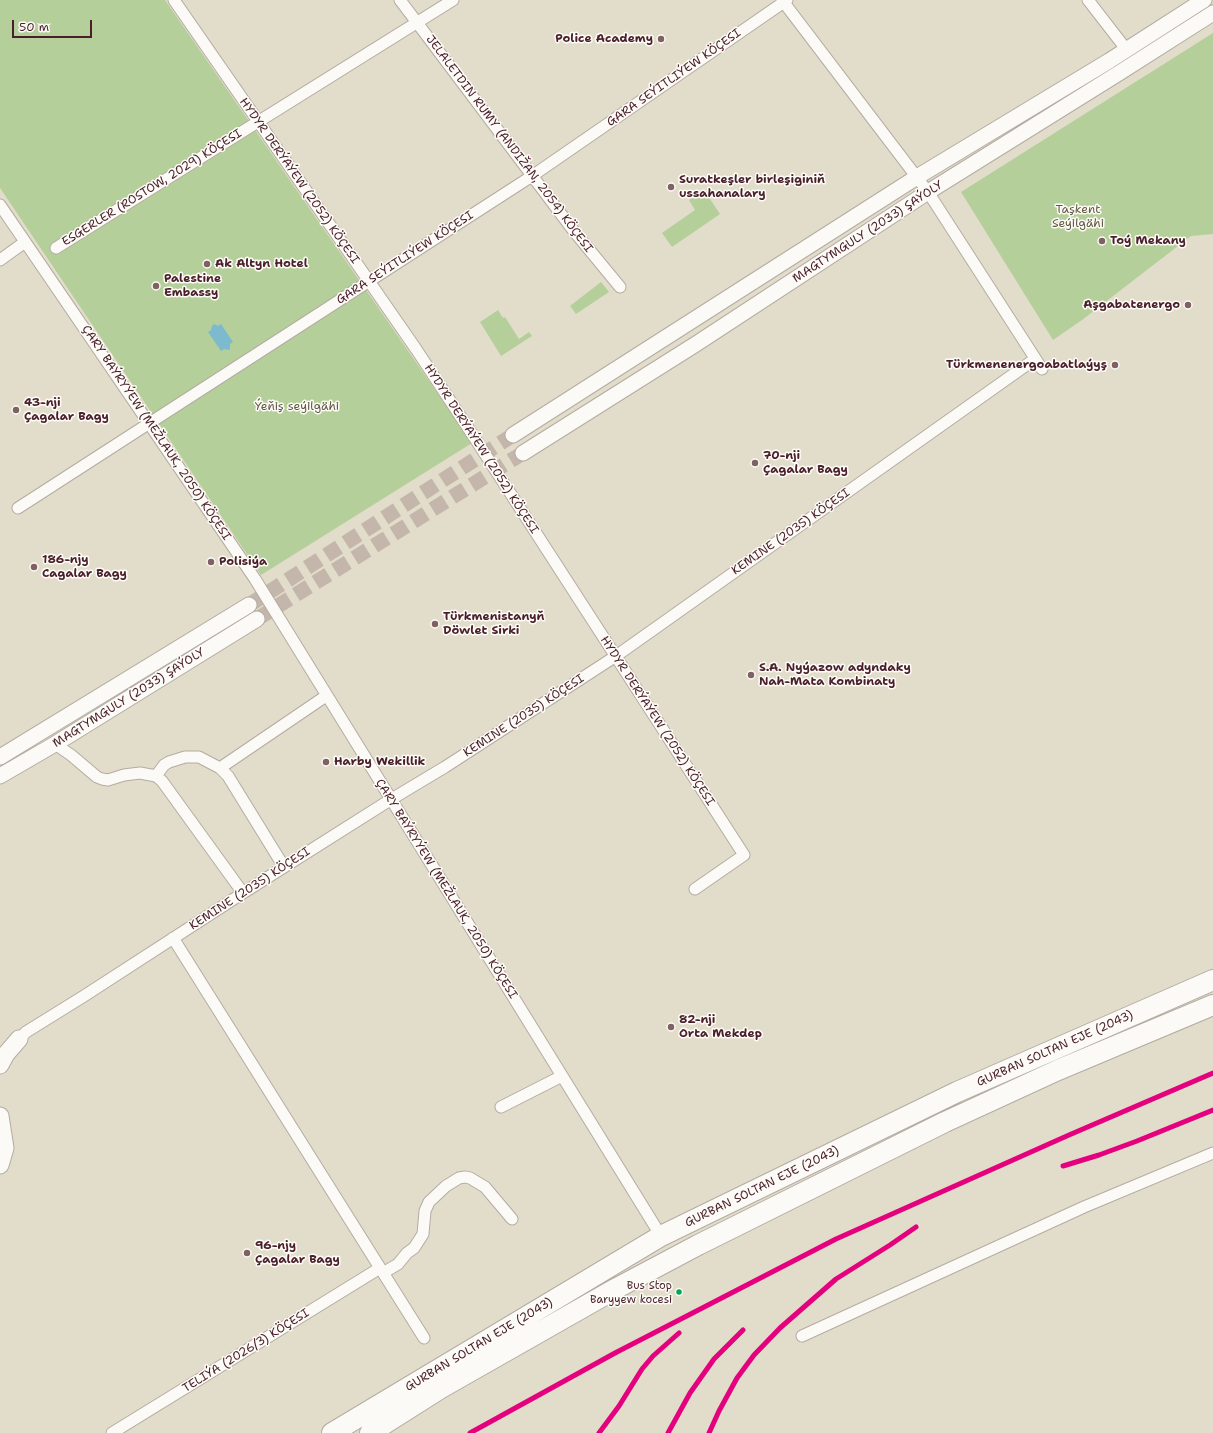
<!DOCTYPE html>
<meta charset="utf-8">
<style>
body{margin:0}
#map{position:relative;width:1213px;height:1433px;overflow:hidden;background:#e2dcca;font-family:"Shantell Sans",sans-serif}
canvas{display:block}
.scale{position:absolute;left:12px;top:20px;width:80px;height:18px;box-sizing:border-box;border:2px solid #4a1f2b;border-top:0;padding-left:5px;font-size:12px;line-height:14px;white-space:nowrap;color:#4a1f2b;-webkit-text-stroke:3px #fdfcf7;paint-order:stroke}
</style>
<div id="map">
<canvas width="1213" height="1433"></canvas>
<div class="scale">50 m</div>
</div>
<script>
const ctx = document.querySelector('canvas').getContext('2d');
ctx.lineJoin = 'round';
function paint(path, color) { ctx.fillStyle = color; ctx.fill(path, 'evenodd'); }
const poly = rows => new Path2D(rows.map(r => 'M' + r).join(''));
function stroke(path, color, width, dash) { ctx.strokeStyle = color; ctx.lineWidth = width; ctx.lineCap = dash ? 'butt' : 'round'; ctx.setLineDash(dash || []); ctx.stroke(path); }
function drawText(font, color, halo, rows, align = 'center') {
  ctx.font = font + ' "Shantell Sans",sans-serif'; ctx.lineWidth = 3; ctx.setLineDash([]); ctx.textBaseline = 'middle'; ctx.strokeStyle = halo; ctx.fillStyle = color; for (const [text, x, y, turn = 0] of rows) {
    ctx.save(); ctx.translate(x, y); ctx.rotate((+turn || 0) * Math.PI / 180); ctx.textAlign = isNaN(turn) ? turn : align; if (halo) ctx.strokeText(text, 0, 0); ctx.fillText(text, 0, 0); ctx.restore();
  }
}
const green = poly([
 [0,0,165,0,472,443,261,575,0,188],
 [1213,33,1213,234,1191,236,1082,320,1053,340,961,192],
 [704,190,720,214,672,247,662,233,695,210,689,200],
 [601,282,609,292,576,314,570,306],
 [498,310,503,318,505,317,519,339,529,332,532,336,501,356,480,322]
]);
const water = poly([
 [214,324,218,326,221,324,233,342,230,344,230,349,228,350,224,349,221,351,208,332,211,330,212,326]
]);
const secondaryTunnel = poly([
 [249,605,513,435],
 [257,619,523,453]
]);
const street = poly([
 [174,0,416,349,476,440,744,855,695,889],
 [400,0,573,230,620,287],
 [782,0,928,192,1042,369],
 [1088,0,1126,49],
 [0,205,255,579,661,1236],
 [56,248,453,0],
 [0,260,25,242],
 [18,508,532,176,787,0],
 [55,744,71,755,97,777,102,779,108,780,124,775,140,773,156,776,162,781,243,893],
 [156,776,164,765,169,762,185,757,199,757,220,768],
 [284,867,228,776,220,768,326,696],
 [173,938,424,1338],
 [14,1042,19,1039,26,1032,84,996,243,893,390,800,445,767,616,656,1035,359],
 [501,1107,562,1076],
 [383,1273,398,1264,407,1253,414,1248,423,1234,425,1211,429,1202,446,1186,459,1178,465,1177,470,1178,485,1187,512,1219],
 [802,1336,1084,1207,1213,1153],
 [112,1433,380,1268]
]);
const secondary = poly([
 [513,435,917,177,1109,61,1204,0],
 [523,453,696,344,928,192,1119,73,1213,13],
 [0,757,249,605],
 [0,776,55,744,257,619]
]);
const primary = poly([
 [0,1065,6,1054,19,1039],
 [0,1116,5,1148,0,1165]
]);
const highway = poly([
 [332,1433,661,1236,957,1092,1213,980],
 [370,1433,441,1388,617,1288,698,1245,945,1122,1058,1070,1213,1005]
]);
const rail1 = poly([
 [1063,1166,1099,1155,1137,1141,1213,1110],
 [470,1433,615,1353,836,1239,1069,1135,1213,1073],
 [599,1433,619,1406,642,1369,653,1356,679,1333],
 [668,1433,690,1393,714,1359,743,1330],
 [709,1433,719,1411,737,1378,754,1355,780,1328,836,1279,890,1245,916,1227]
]);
const markers = [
 [661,39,4,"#7f6163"],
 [671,187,4,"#7f6163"],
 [1102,241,4,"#7f6163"],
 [207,264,4,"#7f6163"],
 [156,286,4,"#7f6163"],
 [1188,305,4,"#7f6163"],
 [1115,365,4,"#7f6163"],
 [16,410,4,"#7f6163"],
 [755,463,4,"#7f6163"],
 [211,562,4,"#7f6163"],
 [34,567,4,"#7f6163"],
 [435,624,4,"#7f6163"],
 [751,675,4,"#7f6163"],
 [326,762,4,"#7f6163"],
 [671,1027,4,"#7f6163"],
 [247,1253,4,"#7f6163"],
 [679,1292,3.5,"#00a651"]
];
const busNames = [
 ["Bus Stop",672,1286],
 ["Baryyew kocesi",672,1300]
];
const poiNames = [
 ["Police Academy",653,39,"right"],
 ["Suratkeşler birleşiginiň",679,180],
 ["ussahanalary",679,194],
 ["Toý Mekany",1110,241],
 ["Ak Altyn Hotel",215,264],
 ["Palestine",164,279],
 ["Embassy",164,293],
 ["Aşgabatenergo",1180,305,"right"],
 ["Türkmenenergoabatlaýyş",1107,365,"right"],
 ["43-nji",24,403],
 ["Çagalar Bagy",24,417],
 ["70-nji",763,456],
 ["Çagalar Bagy",763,470],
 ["186-njy",42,560],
 ["Cagalar Bagy",42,574],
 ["Polisiýa",219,562],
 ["Türkmenistanyň",443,617],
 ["Döwlet Sirki",443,631],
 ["S.A. Nyýazow adyndaky",759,668],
 ["Nah-Mata Kombinaty",759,682],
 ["Harby Wekillik",334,762],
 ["82-nji",679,1020],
 ["Orta Mekdep",679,1034],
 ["96-njy",255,1246],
 ["Çagalar Bagy",255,1260]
];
const streetNames = [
 ["GARA SEÝITLIÝEW KÖÇESI",674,78,-35],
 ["JELALETDIN RUMY (ANDIŽAN, 2054) KÖÇESI",509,144,53],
 ["HYDYR DERÝAÝEW (2052) KÖÇESI",299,181,55],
 ["ESGERLER (ROSTOW, 2029) KÖÇESI",152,188,-32],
 ["MAGTYMGULY (2033) ŞAÝOLY",868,232,-33],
 ["GARA SEÝITLIÝEW KÖÇESI",405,258,-33],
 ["ÇARY BAÝRYÝEW (MEŽLAUK, 2050) KÖÇESI",156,433,56],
 ["HYDYR DERÝAÝEW (2052) KÖÇESI",481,449,57],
 ["KEMINE (2035) KÖÇESI",791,532,-35],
 ["MAGTYMGULY (2033) ŞAÝOLY",129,698,-32],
 ["KEMINE (2035) KÖÇESI",524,716,-33],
 ["HYDYR DERÝAÝEW (2052) KÖÇESI",657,721,57],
 ["KEMINE (2035) KÖÇESI",250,889,-33],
 ["ÇARY BAÝRYÝEW (MEŽLAUK, 2050) KÖÇESI",446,889,58],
 ["GURBAN SOLTAN EJE (2043)",1055,1049,-24],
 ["GURBAN SOLTAN EJE (2043)",762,1187,-26],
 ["GURBAN SOLTAN EJE (2043)",479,1345,-31],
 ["TELIÝA (2026/3) KÖÇESI",246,1351,-32]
];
const parkNames = [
 ["Taşkent",1078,210],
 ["Seýilgähi",1078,224],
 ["Ýeňiş seýilgähi",297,407]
];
paint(green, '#b5cf9b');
paint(water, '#7ebace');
stroke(secondaryTunnel, '#c4b6aa', 15, [15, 8]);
stroke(street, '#b4aca2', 13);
stroke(secondary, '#b4aca2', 17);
stroke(primary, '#b4aca2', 19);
stroke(highway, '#b4aca2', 22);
stroke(street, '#fbfaf7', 11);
stroke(secondary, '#fbfaf7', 15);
stroke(primary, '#fbfaf7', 17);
stroke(highway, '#fbfaf7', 20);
stroke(rail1, '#e5007d', 5);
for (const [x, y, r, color] of markers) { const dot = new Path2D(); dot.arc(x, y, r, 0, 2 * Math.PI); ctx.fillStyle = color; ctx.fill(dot); stroke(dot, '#fdfcf7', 1.5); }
drawText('11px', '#4a1f2b', '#fdfcf7', busNames, 'right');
drawText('bold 12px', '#4a1f2b', '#fdfcf7', poiNames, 'left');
drawText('12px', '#4a1f2b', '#fdfcf7', streetNames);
drawText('12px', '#625945', '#fdfcf7', parkNames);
</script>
